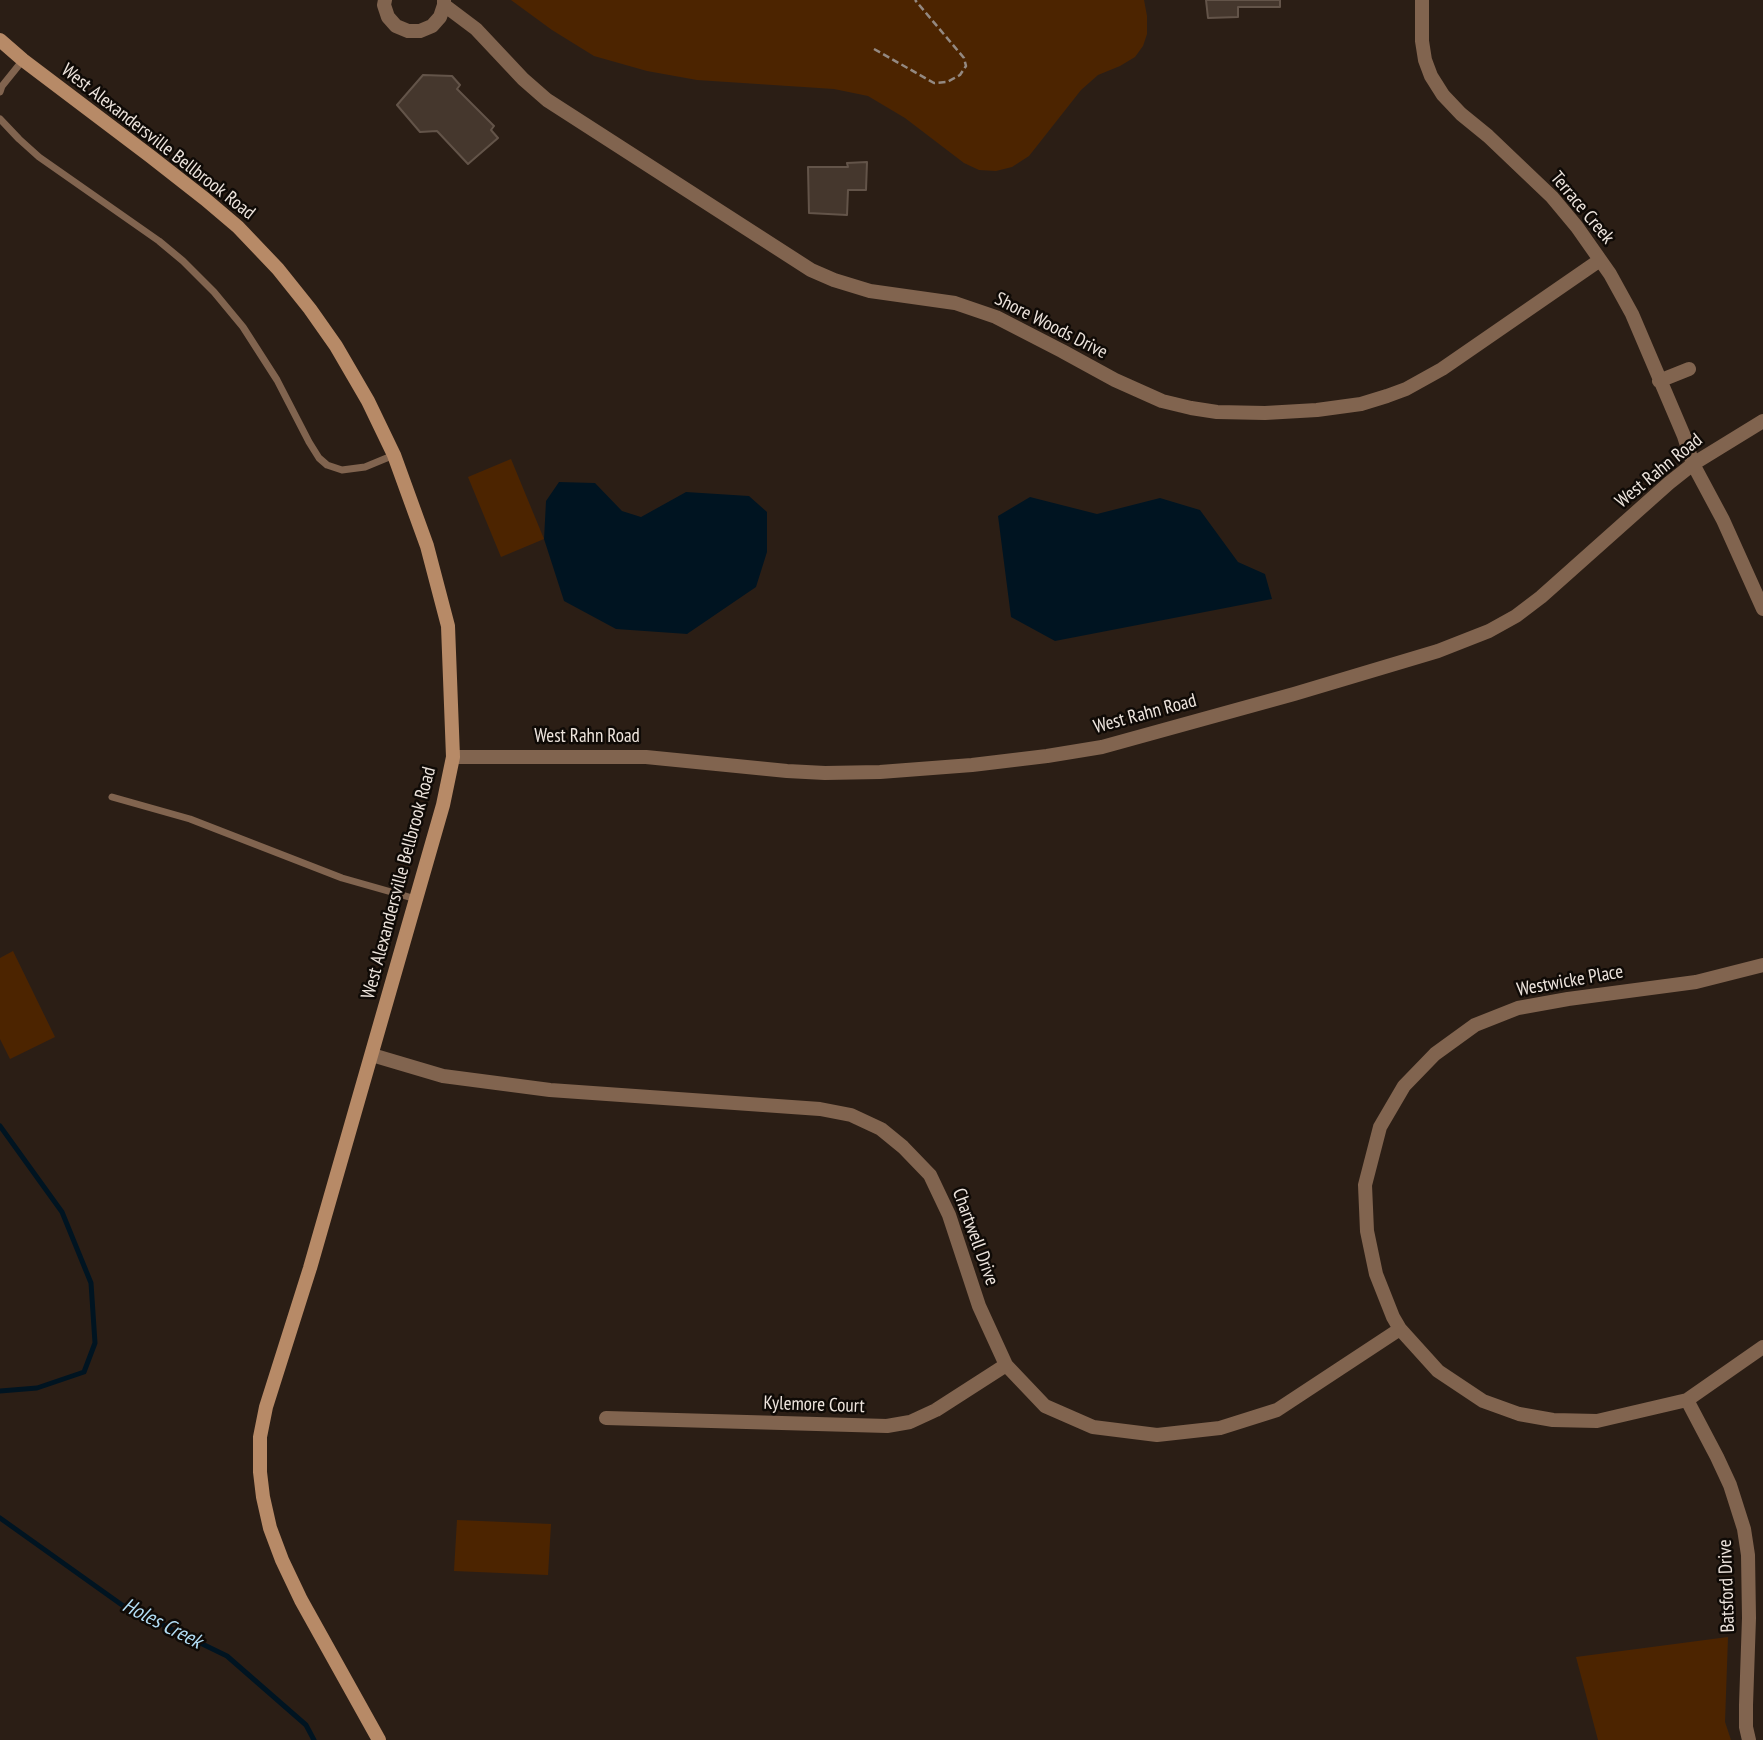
<!DOCTYPE html>
<style>
body{margin:0}
canvas{display:block;background:#2b1e15}
</style>
<canvas width="1763" height="1740"></canvas>
<script>
const ctx = document.querySelector('canvas').getContext('2d');
ctx.lineJoin = 'round';
function paint(path, color) { ctx.fillStyle = color; ctx.fill(path, 'evenodd'); }
const poly = rows => new Path2D(rows.map(r => 'M' + r).join(''));
function stroke(path, color, width, dash) { ctx.strokeStyle = color; ctx.lineWidth = width; ctx.lineCap = dash ? 'butt' : 'round'; ctx.setLineDash(dash || []); ctx.stroke(path); }
function drawText(font, color, halo, rows, align = 'center') {
  ctx.font = font + ' "PT Sans Narrow",sans-serif'; ctx.lineWidth = 5; ctx.setLineDash([]); ctx.textBaseline = 'middle'; ctx.strokeStyle = halo; ctx.fillStyle = color; for (const [text, x, y, turn = 0] of rows) {
    ctx.save(); ctx.translate(x, y); ctx.rotate((+turn || 0) * Math.PI / 180); ctx.textAlign = isNaN(turn) ? turn : align; if (halo) ctx.strokeText(text, 0, 0); ctx.fillText(text, 0, 0); ctx.restore();
  }
}
const green = poly([
 [511,0,1144,0,1147,16,1147,34,1143,46,1135,57,1120,66,1098,75,1081,90,1029,156,1012,167,996,171,979,170,964,163,905,118,868,96,834,89,697,80,647,71,594,56,552,30],
 [511,459,544,539,501,557,468,477],
 [13,951,55,1037,10,1059,0,1039,0,958],
 [457,1520,551,1524,548,1575,454,1571],
 [1728,1637,1725,1722,1731,1740,1598,1740,1576,1657]
]);
const water = poly([
 [559,482,595,483,622,511,641,517,686,492,749,496,767,512,767,552,756,587,687,634,616,629,564,601,544,539,546,501],
 [1030,497,1097,514,1160,498,1200,510,1238,562,1265,574,1272,599,1055,641,1011,617,998,516]
]);
const stream = poly([
 [0,1126,62,1212,91,1283,95,1343,84,1372,37,1388,0,1391],
 [0,1518,122,1605,227,1656,306,1725,314,1740]
]);
const building = poly([
 [1206,0,1280,0,1280,7,1238,7,1238,17,1208,18,1206,0],
 [423,75,452,76,460,85,457,89,494,126,491,130,498,138,468,164,437,131,420,132,397,105,423,75],
 [867,162,866,190,848,190,847,215,809,213,808,167,848,167,847,163,867,162]
]);
const path = poly([
 [874,49,934,83,947,82,960,75,966,66,964,58,915,0]
]);
const service = poly([
 [0,92,2,86,23,60],
 [0,119,19,139,39,157,159,241,183,261,214,292,243,327,277,380,309,442,319,458,327,465,342,470,365,467,394,455],
 [112,797,190,819,342,878,416,899]
]);
const minor = poly([
 [385,0,384,5,388,17,396,26,408,31,420,31,432,26,440,17,444,5,444,0],
 [1422,0,1422,41,1425,60,1431,76,1443,95,1461,114,1488,136,1552,197,1577,227,1610,274,1632,314,1684,436,1693,464,1723,520,1763,609],
 [444,5,476,29,523,79,547,100,811,270,834,280,870,291,955,303,996,317,1062,351,1115,380,1162,401,1191,408,1217,412,1265,413,1317,410,1361,404,1387,396,1406,389,1442,369,1600,260],
 [1659,381,1689,369],
 [453,757,646,757,787,771,825,773,880,772,972,765,1047,756,1102,747,1294,694,1438,651,1489,631,1516,616,1541,597,1669,483,1693,464,1763,421],
 [1763,965,1696,982,1568,999,1518,1008,1475,1025,1435,1054,1404,1086,1380,1127,1365,1185,1367,1231,1376,1274,1393,1317,1400,1329,1438,1371,1483,1401,1519,1414,1553,1420,1597,1421,1687,1400,1763,1347],
 [372,1055,443,1076,550,1090,820,1109,851,1115,881,1129,903,1147,930,1175,949,1215,979,1306,1006,1365,1045,1406,1093,1427,1157,1435,1220,1428,1277,1410,1400,1329],
 [1687,1400,1717,1457,1730,1485,1744,1529,1748,1555,1749,1618,1746,1705,1746,1727,1749,1740],
 [606,1418,887,1426,910,1422,936,1410,1006,1365]
]);
const secondary = poly([
 [0,40,23,60,150,156,205,199,238,227,278,269,310,309,336,346,368,401,394,455,427,546,448,626,453,757,443,805,310,1268,266,1407,260,1437,260,1472,263,1497,270,1528,282,1560,301,1600,379,1740]
]);
const streetNames = [
 ["West Alexandersville Bellbrook Road",158,142,38],
 ["Terrace Creek",1582,208,50],
 ["Shore Woods Drive",1051,326,27],
 ["West Rahn Road",1659,471,-39],
 ["West Rahn Road",1145,714,-15],
 ["West Rahn Road",587,737],
 ["West Alexandersville Bellbrook Road",399,883,-75],
 ["Westwicke Place",1570,981,-10],
 ["Chartwell Drive",975,1237,70],
 ["Kylemore Court",814,1405,2],
 ["Batsford Drive",1727,1586,-92]
];
const waterNames = [
 ["Holes Creek",162,1624,27]
];
paint(green, '#4c2400');
paint(water, '#001421');
stroke(stream, '#001421', 5);
paint(building, '#45372d');
stroke(building, '#635449', 2);
stroke(path, '#948981', 2.5, [7, 3.5]);
stroke(service, '#81644f', 7);
stroke(minor, '#81644f', 14);
stroke(secondary, '#b78a67', 14);
drawText('19px', '#ede4dd', '#0f0a06', streetNames);
drawText('italic 21px', '#b2ddf5', '#0f0a06', waterNames);
</script>
